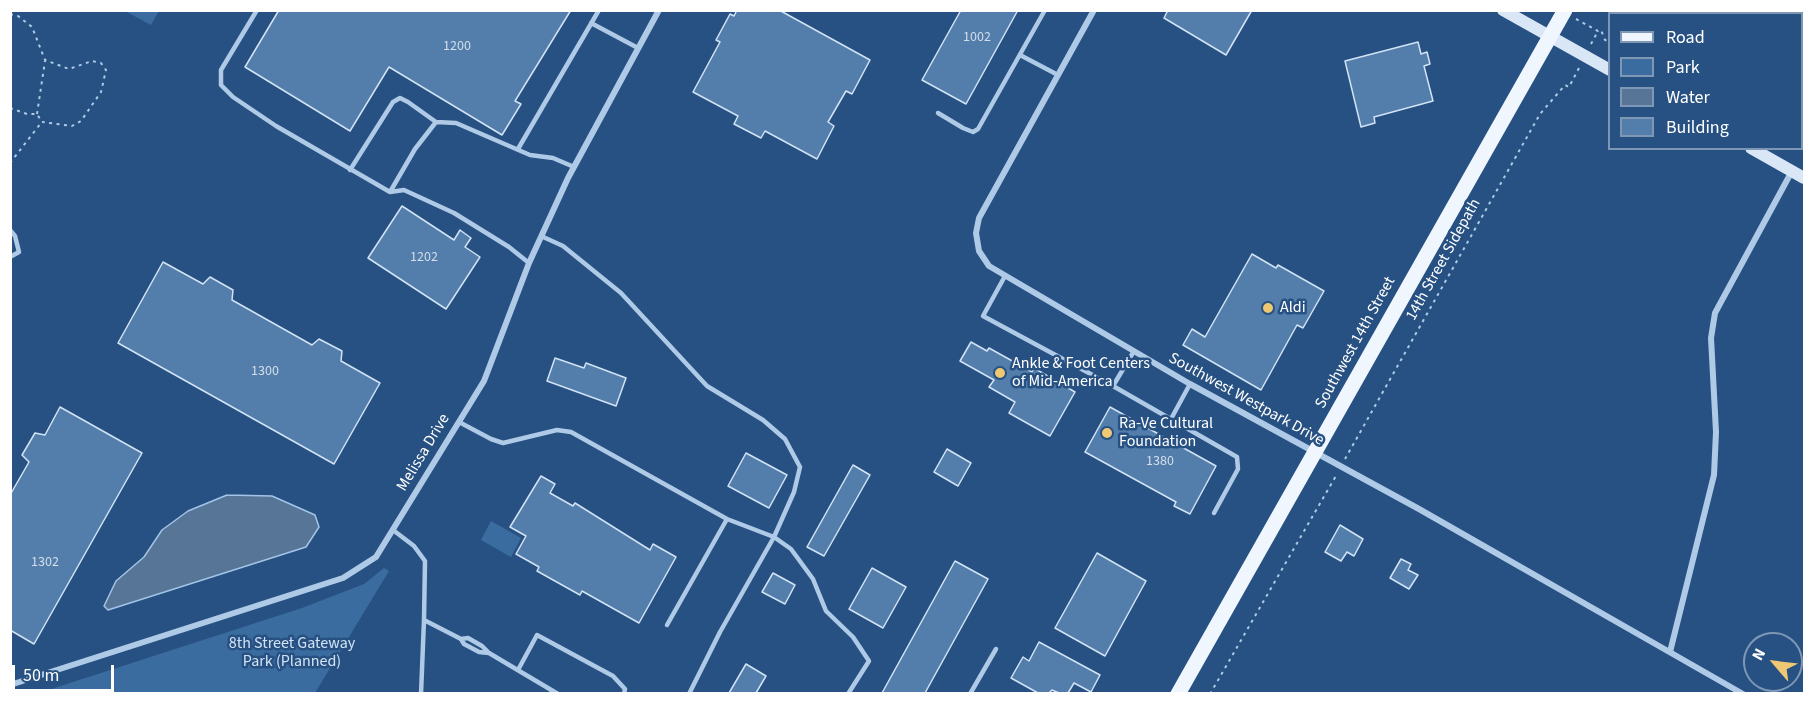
<!DOCTYPE html>
<style>
body{margin:0}
#map{position:relative;width:1815px;height:704px;overflow:hidden;background:#275182;font-family:"Source Sans 3",sans-serif}
canvas{display:block}
.frame{position:absolute;inset:0;border:12px solid #fff;pointer-events:none}
.legend{position:absolute;left:1608px;top:12px;width:195px;height:138px;box-sizing:border-box;background:#275182;border:2px solid #7d97b4;margin:0;padding:8px 10px;list-style:none;font-size:18px;color:#fff}
.legend li{display:flex;align-items:center;gap:12px;height:30px}
.legend b{width:30px;border:2px solid #7d97b4}
.north{position:absolute;left:1743px;top:632px;width:60px;height:60px;box-sizing:border-box;background:#275182;border:2px solid #7d97b4;border-radius:50%;rotate:298deg;font-size:16px;font-weight:700;line-height:24px;text-align:center;color:#fff}
.north::after{content:'';display:block;margin:auto;width:21px;height:27px;background:#efc874;clip-path:polygon(50% 0,100% 100%,50% 72%,0 100%)}
.scale{position:absolute;left:12px;top:665px;width:102px;height:27px;box-sizing:border-box;border:3px solid #fff;border-top:0;padding-left:8px;font-size:18px;line-height:21px;white-space:nowrap;color:#fff;-webkit-text-stroke:4px #275182;paint-order:stroke}
</style>
<div id="map">
<canvas width="1815" height="704"></canvas>
<div class="frame"></div>
<ul class="legend">
<li><b style="height:8px;background:#f0f6fd"></b>Road</li>
<li><b style="height:16px;background:#3b6c9f"></b>Park</li>
<li><b style="height:16px;background:#567597"></b>Water</li>
<li><b style="height:16px;background:#537eac"></b>Building</li>
</ul>
<div class="north">N</div>
<div class="scale">50 m</div>
</div>
<script>
const ctx = document.querySelector('canvas').getContext('2d');
ctx.lineJoin = 'round';
function paint(path, color) { ctx.fillStyle = color; ctx.fill(path, 'evenodd'); }
const poly = rows => new Path2D(rows.map(r => 'M' + r).join(''));
function stroke(path, color, width, dash) { ctx.strokeStyle = color; ctx.lineWidth = width; ctx.lineCap = dash ? 'butt' : 'round'; ctx.setLineDash(dash || []); ctx.stroke(path); }
function drawText(font, color, halo, rows, align = 'center') {
  ctx.font = font + ' "Source Sans 3",sans-serif'; ctx.lineWidth = 5; ctx.setLineDash([]); ctx.textBaseline = 'middle'; ctx.strokeStyle = halo; ctx.fillStyle = color; for (const [text, x, y, turn = 0] of rows) {
    ctx.save(); ctx.translate(x, y); ctx.rotate((+turn || 0) * Math.PI / 180); ctx.textAlign = isNaN(turn) ? turn : align; if (halo) ctx.strokeText(text, 0, 0); ctx.fillText(text, 0, 0); ctx.restore();
  }
}
const green = poly([
 [125,11,159,11,151,25],
 [491,521,521,538,511,557,481,540],
 [384,568,389,571,315,693,39,693,302,608,364,584]
]);
const water = poly([
 [227,495,272,496,315,515,319,527,306,547,108,610,104,606,116,581,144,557,162,530,188,511,227,495]
]);
const building = poly([
 [279,10,571,10,515,101,521,104,502,135,389,67,350,131,245,67,279,10],
 [737,10,779,10,870,60,852,94,846,91,828,122,834,126,817,159,765,131,761,138,734,124,738,116,693,92,720,42,716,40,730,14,734,16,737,10],
 [961,10,1018,10,966,104,922,80,961,10],
 [1168,10,1252,10,1226,55,1164,18,1168,10],
 [1418,42,1421,54,1427,52,1430,64,1424,66,1433,101,1374,117,1375,123,1361,127,1345,61,1418,42],
 [402,206,454,240,460,230,471,238,465,247,480,257,446,309,368,258,402,206],
 [1252,254,1276,268,1278,265,1324,291,1303,328,1297,325,1261,390,1183,345,1192,329,1205,337,1252,254],
 [163,262,203,284,210,277,233,290,232,300,312,345,319,339,342,351,341,361,380,383,334,464,118,343,163,262],
 [971,342,987,351,989,348,1032,372,1034,368,1075,392,1050,436,1009,413,1015,402,989,387,994,380,960,361,971,342],
 [555,358,584,368,586,363,626,378,616,406,547,381,555,358],
 [60,407,142,453,34,644,10,630,10,495,29,462,22,455,35,433,45,435,60,407],
 [1110,407,1216,466,1190,514,1174,506,1176,502,1085,452,1110,407],
 [947,449,971,463,958,486,934,472,947,449],
 [746,453,787,475,769,508,728,486,746,453],
 [853,465,870,475,824,556,807,547,853,465],
 [541,476,555,484,550,493,573,506,575,503,650,550,653,544,676,557,639,623,582,591,580,595,537,571,539,567,516,554,526,536,510,527,541,476],
 [1340,525,1363,539,1354,556,1347,552,1341,561,1325,552,1340,525],
 [1097,553,1146,581,1105,656,1055,628,1097,553],
 [1401,559,1411,564,1408,570,1418,575,1409,589,1390,578,1401,559],
 [955,561,988,579,925,693,882,693,955,561],
 [872,568,906,587,883,628,849,609,872,568],
 [773,573,795,585,785,604,762,592,773,573],
 [1039,642,1100,675,1091,692,1074,683,1068,693,1059,693,1052,690,1049,693,1038,693,1011,678,1023,657,1029,661,1039,642],
 [746,664,766,676,756,693,729,693,746,664]
]);
const path = poly([
 [10,14,18,16,32,27,45,60,69,69,92,61,101,63,106,70,101,92,81,121,72,126,42,122],
 [1576,19,1598,31,1601,30,1605,40,1610,42],
 [1591,44,1598,31],
 [10,108,27,114,37,114,42,122],
 [37,114,45,61],
 [1802,148,1804,150],
 [10,163,41,123],
 [1345,459,1540,114,1565,85,1569,87,1579,68],
 [1210,694,1337,474]
]);
const service = poly([
 [257,10,221,70,221,85,233,97,276,126,390,192,404,190,454,213,509,247,529,263],
 [1661,10,1667,14],
 [591,23,638,48],
 [1020,55,1058,75],
 [938,113,963,128,973,132,978,129,1045,10],
 [518,149,599,10],
 [350,170,393,102,400,98,408,102,436,122],
 [390,192,415,149,436,122,456,123,530,155,553,158,574,167],
 [10,230,15,236,19,252,10,257],
 [541,236,563,246,621,293,707,386,763,420,785,439,800,467,794,492,774,537,727,519],
 [1005,276,983,316,1113,386],
 [1134,351,1113,386,1237,457,1238,469,1214,513],
 [1171,419,1190,384],
 [459,422,491,439,503,443,557,430,571,432,727,519,667,625],
 [393,530,414,546,425,561,424,620,461,639,464,644,479,652,489,653],
 [461,639,468,638,482,646,489,653,558,694],
 [518,670,537,635,613,676,625,689,624,694],
 [421,694,424,620],
 [689,694,720,632,774,537,791,549,813,579,826,611,853,637,869,661,848,694],
 [970,694,996,649]
]);
const minor = poly([
 [1094,10,979,218,976,233,979,251,989,266,1190,384,1419,509,1743,694],
 [1670,652,1714,475,1716,432,1711,338,1715,313,1792,171],
 [10,685,343,578,376,557,484,381,529,263,568,178,659,10]
]);
const secondary = poly([
 [1503,10,1610,70],
 [1751,148,1804,178]
]);
const primary = poly([
 [1178,694,1565,10]
]);
const markers = [
 [1268,308,6,"#efc874"],
 [1000,373,6,"#efc874"],
 [1107,433,6,"#efc874"]
];
const numberNames = [
 ["1002",977,38],
 ["1200",457,47],
 ["1202",424,258],
 ["1300",265,372],
 ["1380",1160,462],
 ["1302",45,563]
];
const streetNames = [
 ["14th Street Sidepath",1444,260,-61],
 ["Southwest 14th Street",1356,343,-61],
 ["Southwest Westpark Drive",1246,400,29],
 ["Melissa Drive",424,453,-59]
];
const poiNames = [
 ["Aldi",1280,308],
 ["Ankle & Foot Centers",1012,364],
 ["of Mid-America",1012,382],
 ["Ra-Ve Cultural",1119,424],
 ["Foundation",1119,442]
];
const parkNames = [
 ["8th Street Gateway",292,644],
 ["Park (Planned)",292,662]
];
paint(green, '#3b6c9f');
paint(water, '#567597');
stroke(water, '#a3c5e7', 1.5);
paint(building, '#537eac');
stroke(building, '#d2e3f5', 1.5);
stroke(path, '#afcae7', 2, [3, 4.5]);
stroke(service, '#afcae7', 4.5);
stroke(minor, '#afcae7', 6);
stroke(secondary, '#d9e6f6', 12);
stroke(primary, '#f0f6fd', 15);
for (const [x, y, r, color] of markers) { const dot = new Path2D(); dot.arc(x, y, r, 0, 2 * Math.PI); ctx.fillStyle = color; ctx.fill(dot); stroke(dot, '#275182', 2); }
drawText('14px', '#d4dfea', null, numberNames);
drawText('16px', '#fff', '#275182', streetNames);
drawText('16px', '#fff', '#275182', poiNames, 'left');
drawText('16px', '#d2e3f5', '#275182', parkNames);
</script>
